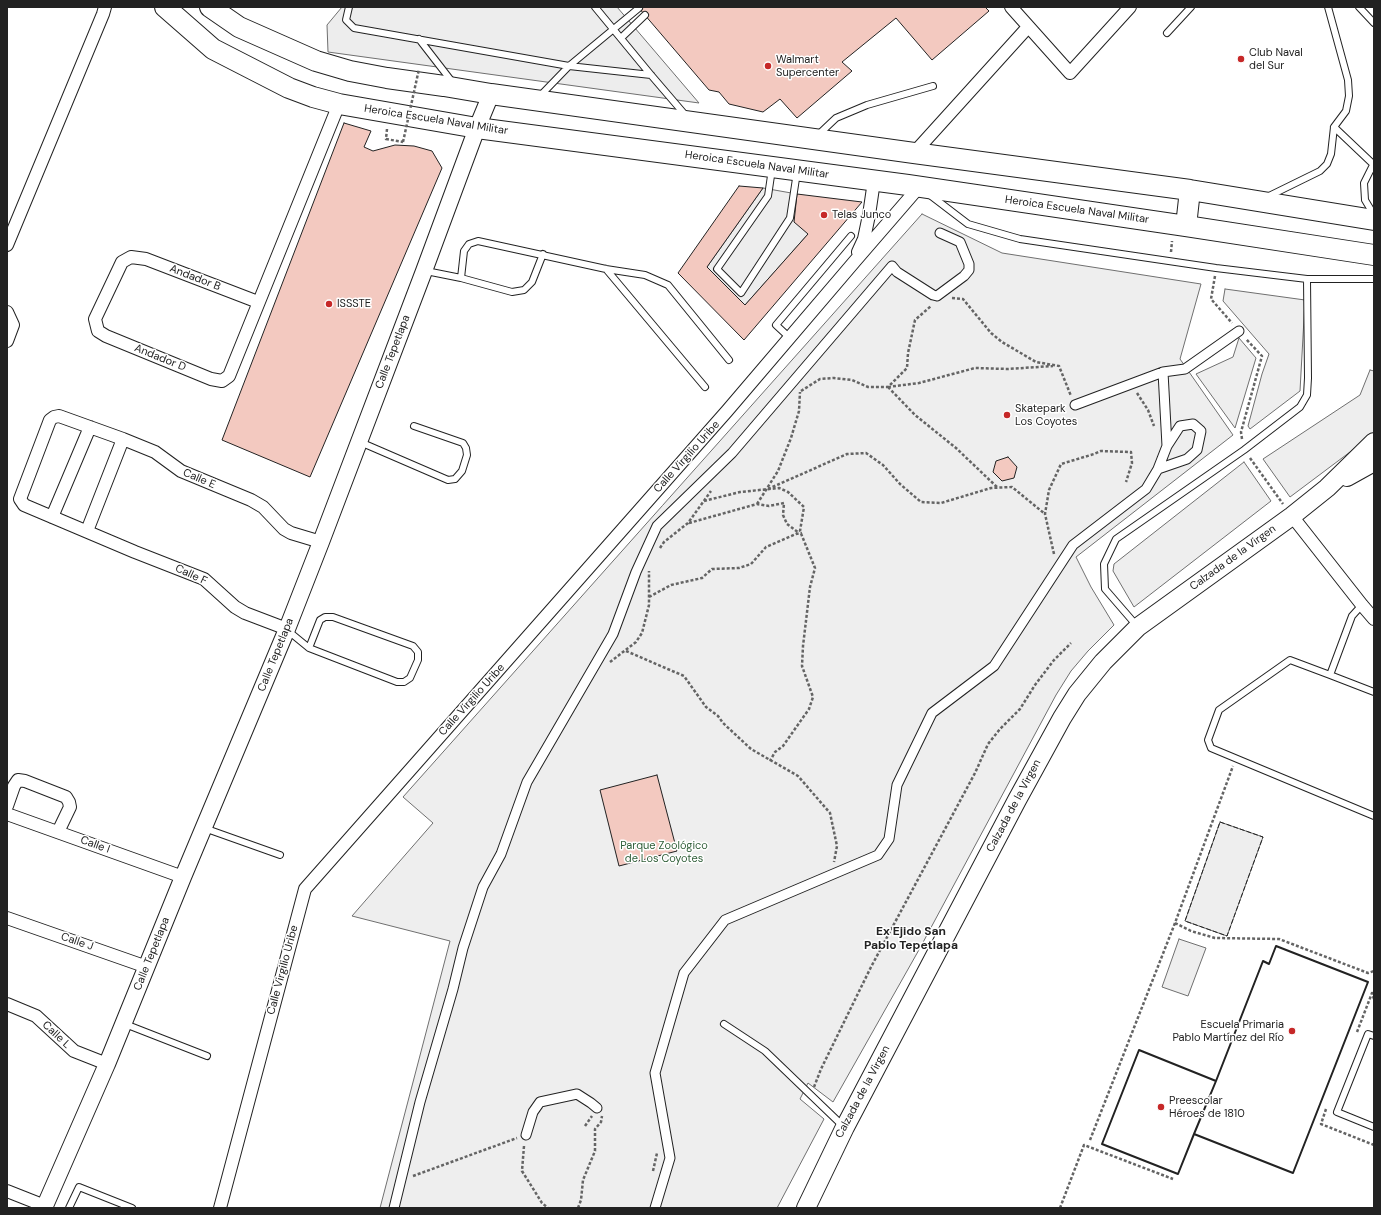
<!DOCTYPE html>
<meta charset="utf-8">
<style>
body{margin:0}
#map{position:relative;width:1381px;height:1215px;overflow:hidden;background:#fff;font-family:"DM Sans",sans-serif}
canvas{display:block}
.frame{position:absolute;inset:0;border:8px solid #222;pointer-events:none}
</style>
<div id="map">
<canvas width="1381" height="1215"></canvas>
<div class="frame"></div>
</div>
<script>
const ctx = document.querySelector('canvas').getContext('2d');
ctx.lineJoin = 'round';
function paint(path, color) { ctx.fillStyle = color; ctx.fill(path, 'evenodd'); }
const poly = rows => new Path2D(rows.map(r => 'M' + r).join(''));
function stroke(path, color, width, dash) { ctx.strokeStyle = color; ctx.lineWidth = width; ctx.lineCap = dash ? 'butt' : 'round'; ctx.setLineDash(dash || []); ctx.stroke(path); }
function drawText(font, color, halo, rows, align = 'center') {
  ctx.font = font + ' "DM Sans",sans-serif'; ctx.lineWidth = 3; ctx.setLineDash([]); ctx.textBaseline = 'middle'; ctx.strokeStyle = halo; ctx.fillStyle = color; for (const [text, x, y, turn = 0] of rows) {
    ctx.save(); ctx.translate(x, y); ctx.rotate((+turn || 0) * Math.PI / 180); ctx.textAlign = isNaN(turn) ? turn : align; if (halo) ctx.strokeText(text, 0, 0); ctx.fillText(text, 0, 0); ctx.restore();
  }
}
const green = poly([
 [922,214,1002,253,1201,284,1180,359,1233,435,1076,557,1091,587,1114,625,1088,651,1071,671,1056,695,920,948,833,1102,808,1083,800,1099,824,1119,777,1208,380,1208,450,941,352,916,433,823,403,797,922,214],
 [1225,289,1305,300,1300,391,1250,429,1248,426,1262,374,1269,354,1223,301,1225,289],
 [1239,338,1256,358,1235,428,1196,374,1233,357,1239,338],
 [1370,370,1374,371,1374,434,1290,497,1263,459,1360,395,1370,370],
 [1244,462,1271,501,1134,607,1113,571,1114,564,1244,462],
 [1220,822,1263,837,1227,936,1185,921,1220,822],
 [1179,939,1206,948,1188,996,1162,987,1179,939]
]);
const parking = poly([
 [342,7,617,7,699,103,328,52,327,25,342,7],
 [763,188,797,194,808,234,745,305,707,267,763,188]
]);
const building = poly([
 [638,7,985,7,989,11,932,60,896,18,842,62,852,71,797,118,780,99,763,112,729,104,719,92,709,90,638,7],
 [344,123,371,131,364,147,373,151,395,145,414,146,432,151,442,168,310,477,222,440,344,123],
 [739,186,763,188,707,267,745,305,808,234,794,222,797,194,862,202,744,340,678,273,739,186],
 [1008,457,1017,467,1014,478,1002,481,993,472,996,461,1008,457],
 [657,775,677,851,619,866,600,790,657,775]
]);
const path = poly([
 [387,129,386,139,403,142],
 [1171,252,1172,241],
 [1215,276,1211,299,1232,323],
 [952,298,963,299,991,333,1002,342,1036,362,1059,366,1071,396],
 [888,387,919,383,975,368,1008,369,1053,366],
 [888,387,915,415,956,448,998,488],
 [801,391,820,379,834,378,852,380,868,387,888,387,907,368,908,353,915,320,931,306],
 [1137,393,1148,410,1154,426],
 [1242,439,1241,432,1262,356,1246,339],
 [1250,458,1283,504],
 [768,489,847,454,866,453,883,465,900,484,921,502,941,503,991,488,1012,487,1045,514],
 [704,501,740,492,779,488,788,492,804,507,800,531,815,568,810,587,803,646,802,666,813,697,809,709,783,746,775,752,770,761],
 [757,504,778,471,791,438,799,411,800,392],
 [689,523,757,504,769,506,784,503,783,515,787,524,799,533],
 [660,548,664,542,688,523,711,491],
 [1054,554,1045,514,1049,490,1061,464,1094,454,1101,451,1131,452,1132,463,1126,482],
 [649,597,671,585,702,578,712,569,739,568,751,564,766,547,796,534,802,533],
 [626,651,684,676,706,707,718,716,723,723,751,749,798,776,830,813,837,846,834,862],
 [610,662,636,642,642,633,649,605,649,571],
 [1175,923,1191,931,1215,938,1279,939,1368,973,1374,971],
 [1357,1032,1372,993,1374,999],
 [814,1087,821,1069,871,967,975,773,988,744,1000,729,1020,709,1035,685,1054,660,1071,643],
 [1326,1109,1321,1124,1374,1145],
 [585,1126,592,1116],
 [1090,1140,1175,923,1233,766],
 [524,1146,522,1171,542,1203,548,1208],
 [653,1171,657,1153],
 [413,1176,517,1138],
 [578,1208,581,1200,583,1180,595,1151,595,1129,601,1122,602,1116],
 [1060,1208,1084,1145,1173,1179]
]);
const service = poly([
 [349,7,346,20,354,28,569,66,651,75],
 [595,7,651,75,687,117],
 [1359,7,1374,23],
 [1167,33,1191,7],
 [621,38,645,15],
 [419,39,453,83],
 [539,97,569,66,639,8],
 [1334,127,1373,164],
 [817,136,836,118,867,105,933,86],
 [1374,163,1364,183,1365,200,1374,215],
 [772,169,768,196,717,269,741,293,790,218,797,172],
 [930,195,968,224,1020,239,1216,268,1307,279,1374,279],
 [1267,197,1320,171,1327,164,1331,154,1334,127,1346,111,1349,96,1348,80,1328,7],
 [606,269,705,387],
 [426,271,461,278,512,292,524,290,532,282,543,254],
 [461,278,464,251,469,244,478,241,606,269,645,275,668,285,729,360],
 [790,338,776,325,851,236],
 [360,442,448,480,455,479,462,471,467,455,466,448,463,443,414,426],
 [1362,605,1352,616,1330,675,1290,660,1219,710,1208,740,1211,748,1374,816],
 [1137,626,1105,589,1104,564,1116,539,1244,450,1300,407,1307,395,1308,378,1307,279],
 [287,630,309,648,397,682,404,682,410,678,418,660,418,652,413,646,333,617,325,617,320,620,309,648],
 [1330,675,1374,692],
 [204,828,280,855],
 [125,1024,207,1056],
 [724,1024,765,1051,843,1126],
 [1374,1036,1368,1034,1337,1112,1374,1127],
 [69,1208,79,1187,132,1208]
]);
const pedestrian = poly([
 [1075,405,1163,372],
 [1167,446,1180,426,1193,424,1201,431,1197,450,1187,459,1158,469,1167,446,1163,372,1185,369,1239,331],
 [526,1135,533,1112,540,1102,577,1094,591,1103,597,1108],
 [394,1208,420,1102,453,989,463,948,483,887,501,854,527,782,613,634,636,572,657,526,732,453,892,266,897,272,933,295,937,296,964,276,969,270,969,264,960,242,940,233],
 [655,1208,670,1158,655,1073,684,973,725,920,878,855,889,839,897,785,932,713,994,666,1073,545,1146,489,1158,469]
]);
const minor = poly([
 [1011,7,1070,73,1130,7],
 [914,153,1028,27],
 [7,245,103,14,105,7],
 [858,252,864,239,869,215,874,181],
 [258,302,146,259,131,257,122,262,95,319,98,331,106,336,211,379,222,381,229,376,339,104],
 [7,312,13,325,7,341],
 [1292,516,1362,605,1374,619],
 [52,517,90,427],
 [87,531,123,439],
 [287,629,245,613,235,607,204,579,135,552,24,505,20,499,50,420,54,417,59,416,123,439,155,452,181,471,251,500,263,507,284,529,291,533,321,542],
 [7,806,14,786,18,780,25,781,66,797,69,802,70,807,58,832],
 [7,814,183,877],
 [7,918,147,967],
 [7,1004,36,1016,74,1051,107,1064],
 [7,1191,45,1206],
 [220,1208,305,889,727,411,855,261,919,187]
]);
const tertiary = poly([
 [44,1208,107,1064,183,877,287,629,321,542,424,271,477,128,491,94]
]);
const secondary = poly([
 [1347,477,1374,462],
 [806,1208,845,1127,1017,800,1062,718,1077,694,1103,662,1138,627,1292,516,1327,488,1374,442]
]);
const primary = poly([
 [165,7,213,49,289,88,313,97,339,104,477,128,908,185,1186,226,1374,255],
 [210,7,239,27,316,61,350,71,387,78,444,86,491,94,914,153,1190,190,1374,220],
 [1186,226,1190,190]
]);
const pathBridge = poly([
 [403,142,419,69]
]);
const fence = poly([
 [1220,822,1263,837,1227,936,1185,921,1220,822]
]);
const wall = poly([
 [1194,1134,1293,1173,1368,982,1276,946,1269,964,1263,961,1216,1081,1194,1134,1178,1174,1102,1144,1139,1050,1216,1081]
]);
const markers = [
 [1241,59,4,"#c62828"],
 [768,66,4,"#c62828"],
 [824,215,4,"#c62828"],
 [329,304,4,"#c62828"],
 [1007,415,4,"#c62828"],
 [1292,1031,4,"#c62828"],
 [1161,1107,4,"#c62828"]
];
const poiNames = [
 ["Club Naval",1249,53],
 ["del Sur",1249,66],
 ["Walmart",776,60],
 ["Supercenter",776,73],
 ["Telas Junco",832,215],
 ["ISSSTE",337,304],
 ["Skatepark",1015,409],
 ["Los Coyotes",1015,422],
 ["Escuela Primaria",1284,1025,"right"],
 ["Pablo Martínez del Río",1284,1038,"right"],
 ["Preescolar",1169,1101],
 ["Héroes de 1810",1169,1114]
];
const streetNames = [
 ["Heroica Escuela Naval Militar",436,120,9],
 ["Heroica Escuela Naval Militar",757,165,8],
 ["Heroica Escuela Naval Militar",1077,210,8],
 ["Andador B",195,278,21],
 ["Calle Tepetlapa",393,352,-69],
 ["Andador D",160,358,22],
 ["Calle Virgilio Uribe",687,457,-48],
 ["Calle E",199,479,23],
 ["Calzada de la Virgen",1233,558,-36],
 ["Calle F",191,575,25],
 ["Calle Tepetlapa",276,655,-68],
 ["Calle Virgilio Uribe",472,700,-48],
 ["Calzada de la Virgen",1014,806,-62],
 ["Calle I",95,845,20],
 ["Calle J",77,942,19],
 ["Calle Tepetlapa",152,954,-68],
 ["Calle Virgilio Uribe",283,970,-75],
 ["Calle L",56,1035,43],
 ["Calzada de la Virgen",863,1092,-62]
];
const parkNames = [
 ["Parque Zoológico",664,846],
 ["de Los Coyotes",664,859]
];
const neighbourhoodNames = [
 ["Ex Ejido San",911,932],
 ["Pablo Tepetlapa",911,946]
];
paint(green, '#eee');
stroke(green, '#6f6f6f', 1);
paint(parking, '#ededed');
stroke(parking, '#6f6f6f', 1);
paint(building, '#f3c9c0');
stroke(building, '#222', 1);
stroke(service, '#222', 8);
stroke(pedestrian, '#222', 11);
stroke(minor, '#222', 14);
stroke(tertiary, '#222', 18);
stroke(secondary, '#222', 20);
stroke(primary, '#222', 22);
stroke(path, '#646464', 2.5, [3, 2]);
stroke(service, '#fff', 6);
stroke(pedestrian, '#fff', 9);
stroke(minor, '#fff', 12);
stroke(tertiary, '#fff', 16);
stroke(secondary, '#fff', 18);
stroke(primary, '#fff', 20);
stroke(pathBridge, '#646464', 2.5, [3, 2]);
stroke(fence, '#222', 1, [5, 2]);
stroke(wall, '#222', 2);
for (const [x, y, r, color] of markers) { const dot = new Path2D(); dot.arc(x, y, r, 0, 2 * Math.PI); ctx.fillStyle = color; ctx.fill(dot); stroke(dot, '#fff', 1.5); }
drawText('11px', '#222', '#fff', poiNames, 'left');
drawText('11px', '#222', '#fff', streetNames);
drawText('11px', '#2f5e38', '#fff', parkNames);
drawText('bold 12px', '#222', '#fff', neighbourhoodNames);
</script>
